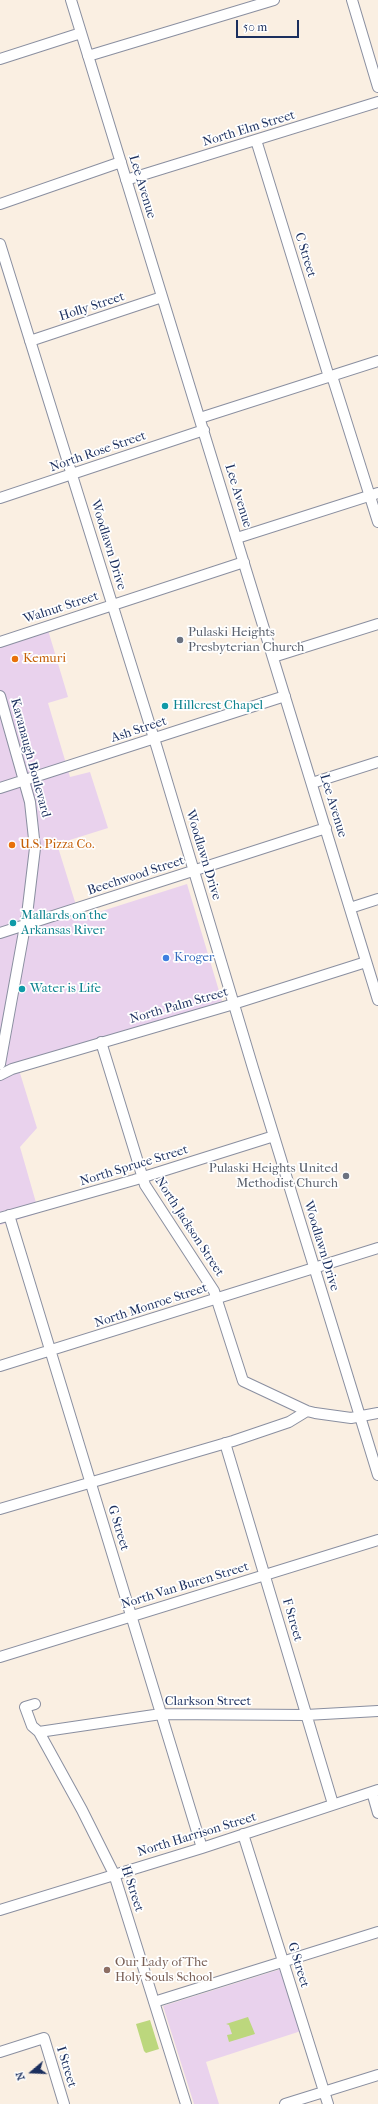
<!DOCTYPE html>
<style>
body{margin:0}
#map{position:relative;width:378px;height:2104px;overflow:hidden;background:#faefe2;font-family:"IM FELL French Canon",serif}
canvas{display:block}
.north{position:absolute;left:12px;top:2052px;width:40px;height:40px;-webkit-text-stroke:3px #fff;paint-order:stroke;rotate:251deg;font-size:11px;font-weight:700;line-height:16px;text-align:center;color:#1b2f5e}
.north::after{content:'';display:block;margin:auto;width:14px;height:18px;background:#1b2f5e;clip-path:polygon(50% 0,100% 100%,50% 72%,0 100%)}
.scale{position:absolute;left:236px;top:20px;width:63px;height:18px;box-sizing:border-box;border:2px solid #1b2f5e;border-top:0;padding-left:5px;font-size:12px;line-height:14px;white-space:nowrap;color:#1b2f5e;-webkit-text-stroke:3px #fff;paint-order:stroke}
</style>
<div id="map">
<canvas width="378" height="2104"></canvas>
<div class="north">N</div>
<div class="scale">50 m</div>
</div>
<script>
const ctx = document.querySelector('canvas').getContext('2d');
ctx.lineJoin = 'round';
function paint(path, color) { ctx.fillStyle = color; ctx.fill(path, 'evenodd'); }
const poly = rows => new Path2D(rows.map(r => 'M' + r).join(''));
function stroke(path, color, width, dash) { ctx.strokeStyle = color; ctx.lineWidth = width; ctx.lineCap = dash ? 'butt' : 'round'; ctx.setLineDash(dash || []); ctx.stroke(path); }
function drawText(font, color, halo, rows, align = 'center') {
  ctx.font = font + ' "IM FELL French Canon",serif'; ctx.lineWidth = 3.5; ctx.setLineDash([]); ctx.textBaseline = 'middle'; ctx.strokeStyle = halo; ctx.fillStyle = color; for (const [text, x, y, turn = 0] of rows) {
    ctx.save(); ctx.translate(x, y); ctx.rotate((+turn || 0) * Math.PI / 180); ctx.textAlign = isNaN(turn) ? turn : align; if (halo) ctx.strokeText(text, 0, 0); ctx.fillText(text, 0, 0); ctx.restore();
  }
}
const built = poly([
 [48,630,68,697,48,703,70,777,90,772,108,828,57,844,80,918,187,884,222,1001,19,1070,37,1128,20,1147,39,1213,0,1225,0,646],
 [281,1969,301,2031,206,2062,219,2104,194,2104,163,2006]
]);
const green = poly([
 [248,2017,255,2034,229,2042,227,2035,232,2034,229,2025,226,2024],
 [150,2020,159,2049,146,2053,144,2051,136,2024]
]);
const minor = poly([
 [71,0,378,1000],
 [352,0,378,87],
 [88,56,274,0],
 [0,59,81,33],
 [256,140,329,377],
 [126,180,378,102],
 [0,204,121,162],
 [0,244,157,748,253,1068,378,1475],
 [30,341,162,297],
 [332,376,378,522],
 [200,418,378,361],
 [0,498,204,430],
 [237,538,378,493],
 [0,642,244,562],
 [273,657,378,624],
 [0,696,30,802,35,848,27,915,0,1064],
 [312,783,378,762],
 [0,788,285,696],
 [350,908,378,899],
 [0,933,326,828],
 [101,1042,145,1185,214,1291,243,1381,307,1411,315,1413,351,1418,378,1413],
 [0,1075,12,1069,227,1006,366,962],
 [9,1215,202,1848],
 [0,1218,134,1180,274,1136],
 [0,1366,378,1248],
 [225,1443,333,1804],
 [0,1509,233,1441,289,1422,307,1411],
 [0,1657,378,1540],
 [35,1704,25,1707,32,1726,39,1732,82,1810,114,1874,186,2104],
 [39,1732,161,1714,306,1715,378,1711],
 [372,1792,378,1813],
 [243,1834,328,2104],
 [0,1910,202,1848,378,1790],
 [154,2002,378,1932],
 [0,2052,44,2038,64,2104],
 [285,2104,378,2075]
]);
const markers = [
 [180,640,4,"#6b7280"],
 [15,659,4,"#e8710a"],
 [165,706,4,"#0f9aa8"],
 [12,845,4,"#e8710a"],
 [13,923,4,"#0f9aa8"],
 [166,958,4,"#3f7fe0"],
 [22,989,4,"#0f9aa8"],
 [346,1176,4,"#6b7280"],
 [107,1970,4,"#8d6e63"]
];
const streetNames = [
 ["North Elm Street",249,129,-17],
 ["Lee Avenue",142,187,73],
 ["C Street",305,255,73],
 ["Holly Street",92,307,-18],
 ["North Rose Street",98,452,-19],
 ["Lee Avenue",238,496,73],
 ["Woodlawn Drive",108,545,73],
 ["Walnut Street",61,608,-18],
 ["Ash Street",139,730,-18],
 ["Kavanaugh Boulevard",30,758,75],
 ["Lee Avenue",333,806,73],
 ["Woodlawn Drive",203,855,73],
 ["Beechwood Street",136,876,-18],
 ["North Palm Street",179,1006,-16],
 ["North Spruce Street",134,1166,-17],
 ["North Jackson Street",189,1227,57],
 ["Woodlawn Drive",321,1246,73],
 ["North Monroe Street",151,1306,-18],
 ["G Street",118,1528,73],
 ["North Van Buren Street",185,1586,-17],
 ["F Street",292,1620,74],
 ["Clarkson Street",208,1702],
 ["North Harrison Street",197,1835,-17],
 ["H Street",132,1889,72],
 ["G Street",298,1965,73],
 ["I Street",66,2067,73]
];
const worshipNames = [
 ["Pulaski Heights",188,633],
 ["Presbyterian Church",188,648],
 ["Pulaski Heights United",338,1169,"right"],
 ["Methodist Church",338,1184,"right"]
];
const foodNames = [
 ["Kemuri",23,659],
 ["U.S. Pizza Co.",20,845]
];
const cultureNames = [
 ["Hillcrest Chapel",173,706],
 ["Mallards on the",21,916],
 ["Arkansas River",21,931],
 ["Water is Life",30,989]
];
const shopNames = [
 ["Kroger",174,958]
];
const educationNames = [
 ["Our Lady of The",115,1963],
 ["Holy Souls School",115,1978]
];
paint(built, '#e9d2ed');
paint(green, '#bcd77d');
stroke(minor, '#8a8fa0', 12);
stroke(minor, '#fff', 10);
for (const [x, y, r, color] of markers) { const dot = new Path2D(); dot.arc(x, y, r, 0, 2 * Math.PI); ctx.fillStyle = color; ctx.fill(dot); stroke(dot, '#fff', 1.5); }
drawText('13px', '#1b2f5e', '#fff', streetNames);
drawText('13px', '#5b616d', '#fff', worshipNames, 'left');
drawText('13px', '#c56008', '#fff', foodNames, 'left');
drawText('13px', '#0d838f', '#fff', cultureNames, 'left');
drawText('13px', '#366cbe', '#fff', shopNames, 'left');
drawText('13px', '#785e54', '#fff', educationNames, 'left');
</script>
